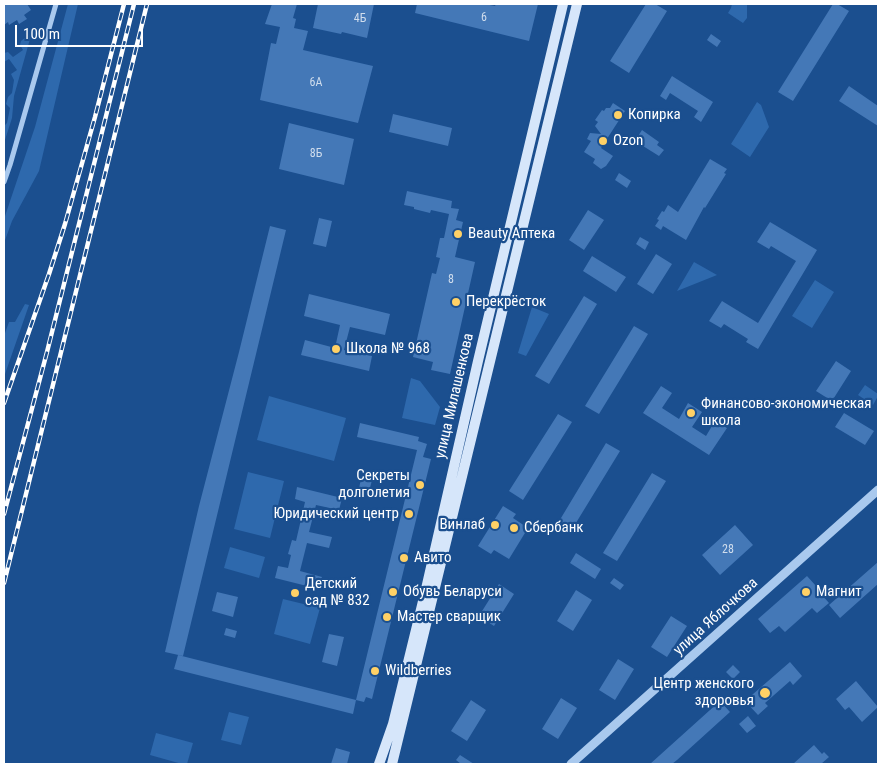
<!DOCTYPE html>
<meta charset="utf-8">
<style>
body{margin:0}
#map{position:relative;width:882px;height:768px;overflow:hidden;background:#1b4f8f;font-family:"Roboto Condensed",sans-serif}
canvas{display:block}
.frame{position:absolute;inset:0;border:5px solid #fff;pointer-events:none}
.scale{position:absolute;left:15px;top:25px;width:128px;height:22px;box-sizing:border-box;border:2px solid #fff;border-top:0;padding-left:6px;font-size:15px;line-height:18px;white-space:nowrap;color:#fff;-webkit-text-stroke:4px #1b4f8f;paint-order:stroke}
</style>
<div id="map">
<canvas width="882" height="768"></canvas>
<div class="frame"></div>
<div class="scale">100 m</div>
</div>
<script>
const ctx = document.querySelector('canvas').getContext('2d');
ctx.lineJoin = 'round';
function paint(path, color) { ctx.fillStyle = color; ctx.fill(path, 'evenodd'); }
const poly = rows => new Path2D(rows.map(r => 'M' + r).join(''));
function stroke(path, color, width, dash) { ctx.strokeStyle = color; ctx.lineWidth = width; ctx.lineCap = dash ? 'butt' : 'round'; ctx.setLineDash(dash || []); ctx.stroke(path); }
function drawText(font, color, halo, rows, align = 'center') {
  ctx.font = font + ' "Roboto Condensed",sans-serif'; ctx.lineWidth = 4.5; ctx.setLineDash([]); ctx.textBaseline = 'middle'; ctx.strokeStyle = halo; ctx.fillStyle = color; for (const [text, x, y, turn = 0] of rows) {
    ctx.save(); ctx.translate(x, y); ctx.rotate((+turn || 0) * Math.PI / 180); ctx.textAlign = isNaN(turn) ? turn : align; if (halo) ctx.strokeText(text, 0, 0); ctx.fillText(text, 0, 0); ctx.restore();
  }
}
const green = poly([
 [68,4,78,4,39,171,12,221,4,243,4,219,35,127],
 [732,4,747,4,747,18,743,23,728,13,731,8],
 [36,29,30,39,14,96,12,118,4,143,4,126,7,123,10,108,6,104,8,97,12,93,14,80,11,74,17,70,9,59,4,62,4,53,8,52,13,57,23,50,20,45,21,41],
 [757,102,761,105,769,127,750,157,731,144],
 [694,262,717,275,677,291],
 [815,280,834,292,812,328,792,316],
 [25,304,29,305,4,377,4,336,9,322,15,322],
 [532,307,549,314,526,356,518,353],
 [411,378,420,381,440,407,435,425,402,418],
 [865,385,878,394,878,396,873,405,858,395],
 [269,396,346,418,334,461,257,440],
 [248,472,284,481,270,538,234,529],
 [230,547,265,557,259,578,224,568],
 [283,599,320,608,310,644,274,634],
 [229,712,249,717,241,745,221,740],
 [156,733,193,743,187,764,182,764,150,755]
]);
const building = poly([
 [4,4,27,4,31,10,24,15,27,19,19,24,17,20,9,25,8,22,4,25],
 [272,4,297,4,293,18,296,19,294,28,308,31,303,50,373,66,358,123,260,100,271,43,276,44,280,27,265,24],
 [318,4,374,4,367,38,342,32,341,34,313,28],
 [417,4,484,4,495,6,496,4,538,4,529,41,415,13],
 [646,4,655,4,667,11,629,73,610,61],
 [833,4,837,4,849,11,793,101,778,92],
 [711,34,721,41,717,47,707,40],
 [672,76,713,102,701,122,694,117,698,111,670,93,666,100,660,96],
 [849,86,878,106,878,126,839,101],
 [613,103,625,111,601,148,613,156,606,166,601,169,593,163,595,159,584,152,591,141,587,139,590,133,601,134,595,126,598,122,595,120,602,110,604,111,606,108,610,108],
 [393,114,452,128,448,146,389,132],
 [289,123,354,139,344,185,279,169],
 [642,130,659,142,657,145,664,150,659,156,635,141],
 [710,159,727,169,724,173,726,174,705,208,704,207,686,240,663,226,661,230,655,226,659,220,657,219,662,211,664,212,668,205,678,212],
 [619,173,631,181,627,188,615,180],
 [407,191,452,201,451,208,459,209,456,220,463,222,455,257,475,262,450,374,431,370,433,362,413,357,432,273,436,274,440,258,436,257,440,238,444,238,449,214,431,210,430,213,414,209,414,207,404,205],
 [588,210,604,220,584,250,569,240],
 [319,218,332,221,326,247,313,244],
 [770,222,817,250,758,349,746,342,748,339,724,324,721,328,709,321,722,301,758,323,796,261,771,246,769,249,757,242],
 [270,226,286,230,183,656,165,652,199,506,239,352],
 [640,237,649,242,645,250,636,244],
 [656,254,672,264,653,294,637,284],
 [592,256,626,277,616,292,583,271],
 [309,294,390,314,385,335,350,327,344,350,372,356,369,371,301,355,305,340,335,348,340,325,304,316],
 [584,296,597,304,549,384,535,376],
 [634,326,648,334,599,414,585,406],
 [836,361,851,371,832,401,816,391],
 [661,386,672,393,662,408,679,419,688,403,702,412,692,427,706,436,715,421,727,428,709,455,643,413],
 [844,413,874,431,865,445,835,427],
 [558,414,572,422,523,500,509,491],
 [360,423,419,437,418,441,427,444,423,457,431,459,372,699,366,697,364,702,356,700,417,450,357,437],
 [606,443,620,451,571,531,558,523],
 [652,473,666,481,617,561,603,553],
 [361,478,372,480,369,492,359,489],
 [297,487,342,498,339,510,316,505,309,532,332,537,329,548,307,543,300,571,322,577,319,589,275,578,278,566,288,568,291,555,288,554,292,540,296,541,305,502,295,499],
 [503,506,516,514,513,518,528,528,509,559,494,550,491,554,478,546],
 [735,525,753,545,720,575,702,555],
 [576,553,601,569,595,579,570,563],
 [878,562,878,584,840,618,829,605],
 [807,576,816,586,815,587,829,603,817,613,812,608,785,632,779,626,770,633,758,619],
 [614,578,624,585,620,590,610,583],
 [499,584,514,594,494,626,479,616],
 [576,590,592,600,573,631,557,621],
 [217,592,238,597,233,617,212,611],
 [671,616,687,626,667,657,651,647],
 [226,628,237,631,235,638,224,635],
 [329,634,344,637,337,666,322,662],
 [178,655,356,700,353,714,174,669],
 [618,659,634,669,615,700,599,690],
 [790,662,802,676,793,685,790,681,765,703,768,706,758,715,745,701],
 [733,665,740,672,733,679,726,672],
 [856,681,878,707,862,722,849,707,845,710,836,699],
 [561,698,577,708,558,739,542,729],
 [471,700,486,710,467,741,451,731],
 [720,701,730,712,677,760,672,764,650,764],
 [748,716,756,726,747,733,739,724],
 [814,745,822,754,824,752,829,757,821,764,793,764],
 [336,748,350,752,347,764,331,764],
 [460,755,474,764,461,764,456,760]
]);
const minor = poly([
 [4,182,10,165,56,4]
]);
const tertiary = poly([
 [571,764,878,490]
]);
const secondary = poly([
 [379,764,393,724,426,589,478,361,563,4],
 [392,764,577,4]
]);
const rail = poly([
 [4,403,49,274,65,224,95,117,124,4],
 [4,514,47,352,134,4],
 [4,583,147,4]
]);
const markers = [
 [618,115,5,"#ffd166"],
 [603,141,5,"#ffd166"],
 [458,234,5,"#ffd166"],
 [456,302,5,"#ffd166"],
 [336,349,5,"#ffd166"],
 [691,413,5,"#ffd166"],
 [420,485,5,"#ffd166"],
 [409,514,5,"#ffd166"],
 [495,525,5,"#ffd166"],
 [514,528,5,"#ffd166"],
 [404,558,5,"#ffd166"],
 [393,592,5,"#ffd166"],
 [806,592,5,"#ffd166"],
 [295,593,5,"#ffd166"],
 [387,617,5,"#ffd166"],
 [375,671,5,"#ffd166"],
 [765,693,6,"#ffd166"]
];
const numberNames = [
 ["6",484,18],
 ["4Б",360,19],
 ["6А",316,83],
 ["8Б",316,154],
 ["8",451,280],
 ["28",728,550]
];
const poiNames = [
 ["Копирка",628,115],
 ["Ozon",613,141],
 ["Beauty Аптека",468,234],
 ["Перекрёсток",466,302],
 ["Школа № 968",346,349],
 ["Финансово-экономическая",701,404],
 ["школа",701,421],
 ["Секреты",410,476,"right"],
 ["долголетия",410,493,"right"],
 ["Юридический центр",399,514,"right"],
 ["Винлаб",485,525,"right"],
 ["Сбербанк",524,528],
 ["Авито",414,558],
 ["Детский",305,584],
 ["сад № 832",305,601],
 ["Обувь Беларуси",403,592],
 ["Магнит",816,592],
 ["Мастер сварщик",397,617],
 ["Wildberries",385,671],
 ["Центр женского",754,684,"right"],
 ["здоровья",754,701,"right"]
];
const streetNames = [
 ["улица Милашенкова",455,396,-77],
 ["улица Яблочкова",716,617,-42]
];
paint(green, '#2e69ad');
paint(building, '#4478b7');
stroke(minor, '#a9c9ee', 5);
stroke(tertiary, '#a9c9ee', 9);
stroke(secondary, '#d6e6fa', 10);
stroke(rail, '#fff', 4.5);
stroke(rail, '#1b4f8f', 2.5, [8]);
for (const [x, y, r, color] of markers) { const dot = new Path2D(); dot.arc(x, y, r, 0, 2 * Math.PI); ctx.fillStyle = color; ctx.fill(dot); stroke(dot, '#1b4f8f', 2); }
drawText('12px', '#d0dded', null, numberNames);
drawText('15px', '#fff', '#1b4f8f', poiNames, 'left');
drawText('15px', '#fff', '#1b4f8f', streetNames);
</script>
